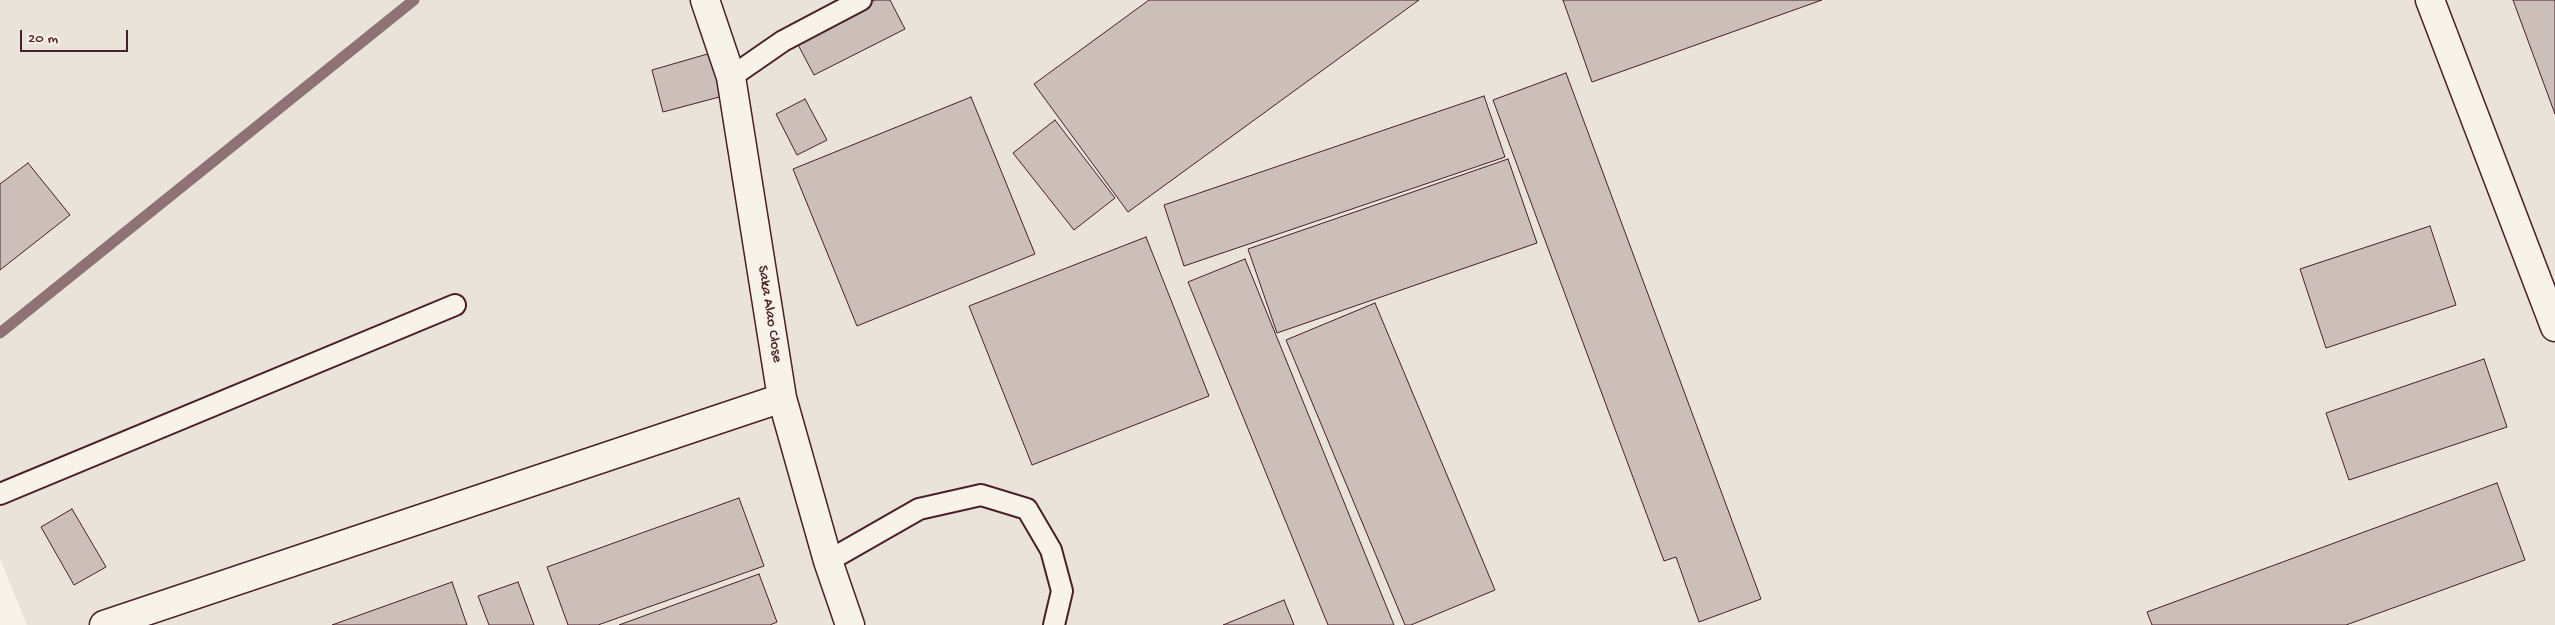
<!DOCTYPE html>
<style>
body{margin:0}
#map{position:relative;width:2555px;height:625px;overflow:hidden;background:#f7f3e8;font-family:"Gochi Hand",sans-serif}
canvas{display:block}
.scale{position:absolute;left:20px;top:30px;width:108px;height:22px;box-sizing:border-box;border:2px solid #4a1f2b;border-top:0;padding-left:6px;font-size:15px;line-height:18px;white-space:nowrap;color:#4a1f2b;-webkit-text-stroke:4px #f7f3e8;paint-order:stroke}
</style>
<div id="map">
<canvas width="2555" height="625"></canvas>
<div class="scale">20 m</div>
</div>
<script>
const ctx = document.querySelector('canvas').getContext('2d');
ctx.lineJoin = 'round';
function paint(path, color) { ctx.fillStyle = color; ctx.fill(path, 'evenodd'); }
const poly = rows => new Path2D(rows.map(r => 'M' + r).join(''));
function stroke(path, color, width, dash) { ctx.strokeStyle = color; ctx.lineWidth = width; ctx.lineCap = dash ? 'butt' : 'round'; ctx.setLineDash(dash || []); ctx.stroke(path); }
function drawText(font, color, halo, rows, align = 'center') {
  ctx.font = font + ' "Gochi Hand",sans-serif'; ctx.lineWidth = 4; ctx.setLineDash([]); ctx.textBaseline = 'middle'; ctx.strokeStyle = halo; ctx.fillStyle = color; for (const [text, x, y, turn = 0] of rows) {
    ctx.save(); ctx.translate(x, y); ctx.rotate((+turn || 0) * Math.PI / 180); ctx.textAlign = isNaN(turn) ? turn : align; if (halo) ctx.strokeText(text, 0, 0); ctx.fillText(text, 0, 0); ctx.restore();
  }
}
const built = poly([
 [0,0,2555,0,2555,625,27,625,0,559]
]);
const stream = poly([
 [0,333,414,0]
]);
const building = poly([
 [875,0,890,0,905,29,814,75,796,41,875,0],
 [1149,0,1419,0,1128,212,1034,84,1149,0],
 [1563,0,1822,0,1592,82,1563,0],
 [2513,0,2555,0,2555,114,2513,0],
 [711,53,723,96,663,112,652,70,711,53],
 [1566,73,1761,599,1699,622,1676,557,1664,561,1493,100,1566,73],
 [1484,96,1505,157,1184,266,1164,205,1484,96],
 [971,97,1035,254,857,326,793,169,971,97],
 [805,99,827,140,797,155,776,114,805,99],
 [1055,120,1115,198,1074,230,1013,153,1055,120],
 [1508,159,1537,243,1277,333,1248,249,1508,159],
 [28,163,70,215,0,270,0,184,28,163],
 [2430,226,2456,305,2326,348,2300,269,2430,226],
 [1146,237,1209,396,1032,465,969,306,1146,237],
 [1245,259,1394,625,1328,625,1188,282,1245,259],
 [1375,303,1495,590,1411,625,1405,625,1286,340,1375,303],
 [2484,359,2507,427,2349,480,2326,413,2484,359],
 [2497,483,2525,560,2346,625,2152,625,2147,612,2497,483],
 [739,498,764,566,598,625,568,625,547,567,739,498],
 [72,509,106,567,74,585,41,527,72,509],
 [759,574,777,622,770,625,619,625,759,574],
 [452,582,467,625,332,625,452,582],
 [518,582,534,625,489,625,478,596,518,582],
 [1284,600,1294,625,1223,625,1284,600]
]);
const lane = poly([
 [731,77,783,41,861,0],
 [0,494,455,305],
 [828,561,919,509,981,495,1027,509,1051,550,1062,591,1054,625]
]);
const street = poly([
 [705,0,731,77,782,398,828,561,850,625],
 [2430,0,2555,327],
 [104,625,782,398]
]);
const streetNames = [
 ["Saka Alao Close",769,314,81]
];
paint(built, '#eae3da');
stroke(stream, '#8e7275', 11);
paint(building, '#ccbfb9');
stroke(building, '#4a1f2b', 1);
stroke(lane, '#4a1f2b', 24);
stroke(street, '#4a1f2b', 31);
stroke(lane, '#f7f3e8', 20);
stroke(street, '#f7f3e8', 28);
drawText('15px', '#4a1f2b', '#f7f3e8', streetNames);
</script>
